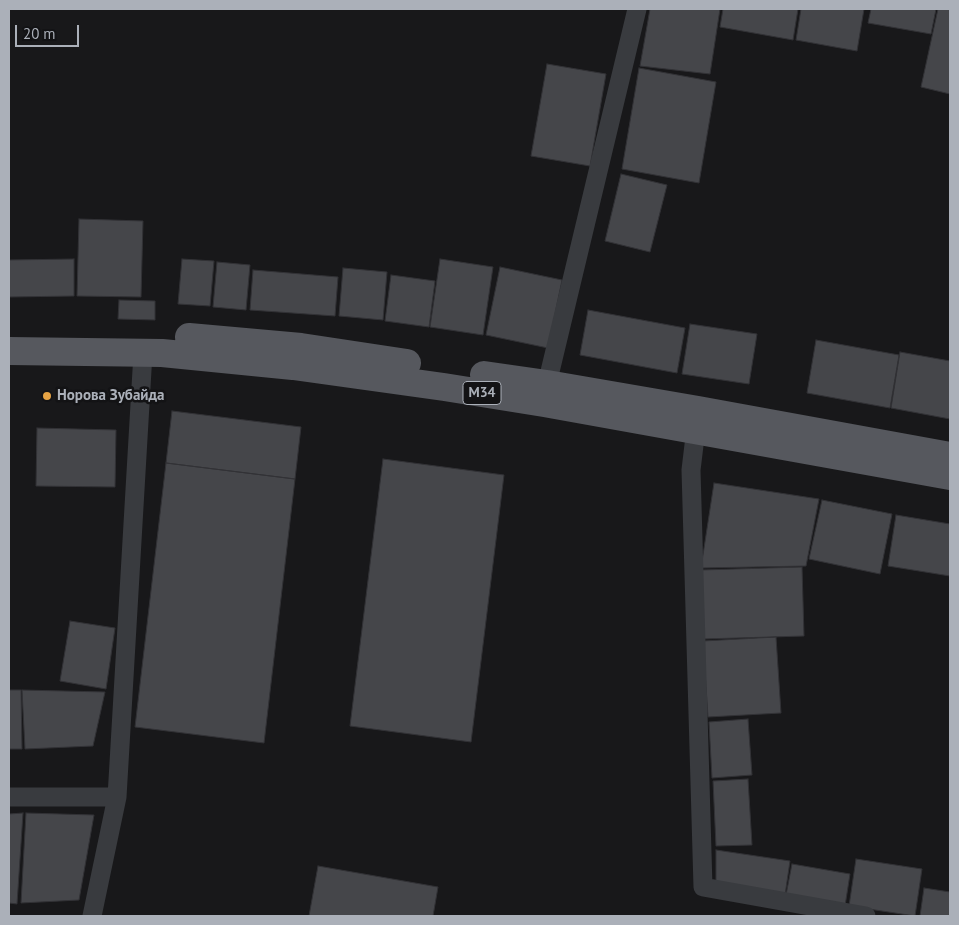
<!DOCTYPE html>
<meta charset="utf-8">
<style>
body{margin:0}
#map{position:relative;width:959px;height:925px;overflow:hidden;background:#18181a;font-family:"PT Sans",sans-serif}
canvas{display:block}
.frame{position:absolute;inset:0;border:10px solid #abb0b9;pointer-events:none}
.scale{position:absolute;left:15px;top:25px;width:64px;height:22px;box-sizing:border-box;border:2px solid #abb0b9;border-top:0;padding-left:6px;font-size:15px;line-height:18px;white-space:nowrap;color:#abb0b9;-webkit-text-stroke:4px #131315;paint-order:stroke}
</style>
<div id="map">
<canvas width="959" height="925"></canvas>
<div class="frame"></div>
<div class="scale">20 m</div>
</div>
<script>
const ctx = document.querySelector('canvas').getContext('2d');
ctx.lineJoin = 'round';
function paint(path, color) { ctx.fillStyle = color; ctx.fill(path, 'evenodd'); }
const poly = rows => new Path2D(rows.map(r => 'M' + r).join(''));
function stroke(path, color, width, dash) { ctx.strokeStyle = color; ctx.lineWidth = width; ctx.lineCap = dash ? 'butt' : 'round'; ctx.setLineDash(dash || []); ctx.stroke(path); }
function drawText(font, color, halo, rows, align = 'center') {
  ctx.font = font + ' "PT Sans",sans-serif'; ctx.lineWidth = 5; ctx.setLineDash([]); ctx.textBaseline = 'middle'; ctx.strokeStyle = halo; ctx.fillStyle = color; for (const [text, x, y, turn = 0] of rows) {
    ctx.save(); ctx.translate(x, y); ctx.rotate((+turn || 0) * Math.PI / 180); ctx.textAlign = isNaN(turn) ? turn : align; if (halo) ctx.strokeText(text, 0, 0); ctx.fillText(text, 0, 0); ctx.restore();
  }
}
const building = poly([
 [650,9,720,9,710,74,640,66,650,9],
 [723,9,798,9,793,40,720,27,723,9],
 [801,9,864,9,857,51,796,40,801,9],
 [871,9,936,9,931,34,868,23,871,9],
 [938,9,950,9,950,94,921,87,938,9],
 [547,64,606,74,590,166,531,156,547,64],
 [639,68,716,82,699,183,622,169,639,68],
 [621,174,667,185,650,252,605,241,621,174],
 [79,219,143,221,141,297,77,296,79,219],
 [74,259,74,296,9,297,9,260,74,259],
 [182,259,214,261,210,306,178,304,182,259],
 [440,259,493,267,483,335,430,327,440,259],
 [217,262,250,265,246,310,213,307,217,262],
 [500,267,562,280,548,348,486,335,500,267],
 [343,268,387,272,383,320,339,316,343,268],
 [253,270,338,277,335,316,250,310,253,270],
 [391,275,435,281,429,327,385,321,391,275],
 [119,300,155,301,155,320,118,319,119,300],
 [588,310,685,328,677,373,580,355,588,310],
 [690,324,757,334,749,384,682,374,690,324],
 [816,340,899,355,890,408,807,393,816,340],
 [900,352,950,361,950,419,891,408,900,352],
 [172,411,301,427,295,479,166,463,172,411],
 [37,428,116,430,115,487,36,486,37,428],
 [383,459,504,475,471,742,350,726,383,459],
 [166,463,295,479,264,743,135,727,166,463],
 [714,483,819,499,806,566,701,568,714,483],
 [822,500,892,514,880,574,809,559,822,500],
 [896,515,950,524,950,576,888,566,896,515],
 [802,567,804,636,703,639,701,570,802,567],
 [70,621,115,628,106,689,60,681,70,621],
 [776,637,781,713,708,717,703,641,776,637],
 [9,690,21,690,22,749,9,749,9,690],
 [22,690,105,692,93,746,25,749,22,690],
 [748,719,752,775,712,778,709,722,748,719],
 [748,779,752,845,716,846,713,781,748,779],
 [23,813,17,904,9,903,9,814,23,813],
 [26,813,94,815,79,900,21,903,26,813],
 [716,850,790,861,785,895,716,885,716,850],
 [856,859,922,869,915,916,849,906,856,859],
 [792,864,850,874,845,906,786,895,792,864],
 [318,866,438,887,433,916,309,916,318,866],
 [924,888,950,892,950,916,920,916,924,888]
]);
const street = poly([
 [547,384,637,9],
 [697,420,691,470,703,887,866,916],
 [9,797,117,797],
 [92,916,117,797,143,353]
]);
const primary = poly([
 [189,337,301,347,407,363],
 [9,351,162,353,293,366,444,387,544,403,950,476],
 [484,375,547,384,698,410,950,456]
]);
const markers = [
 [47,396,5,"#e6a344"]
];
const shields = [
 [482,393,38]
];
const shieldNames = [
 ["M34",482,393]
];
const poiNames = [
 ["Норова Зубайда",57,396]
];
paint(building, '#45464a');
stroke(building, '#323236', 1);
stroke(street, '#393b3f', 19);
stroke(primary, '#56585e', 28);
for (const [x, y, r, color] of markers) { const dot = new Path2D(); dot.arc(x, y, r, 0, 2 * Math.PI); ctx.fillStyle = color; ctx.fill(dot); stroke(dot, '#131315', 2); }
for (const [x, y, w] of shields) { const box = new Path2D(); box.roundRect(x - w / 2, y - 11.5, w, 23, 4); ctx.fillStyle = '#131315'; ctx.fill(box); stroke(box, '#abb0b9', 1); }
drawText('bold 14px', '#abb0b9', null, shieldNames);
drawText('bold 15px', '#abb0b9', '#131315', poiNames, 'left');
</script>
